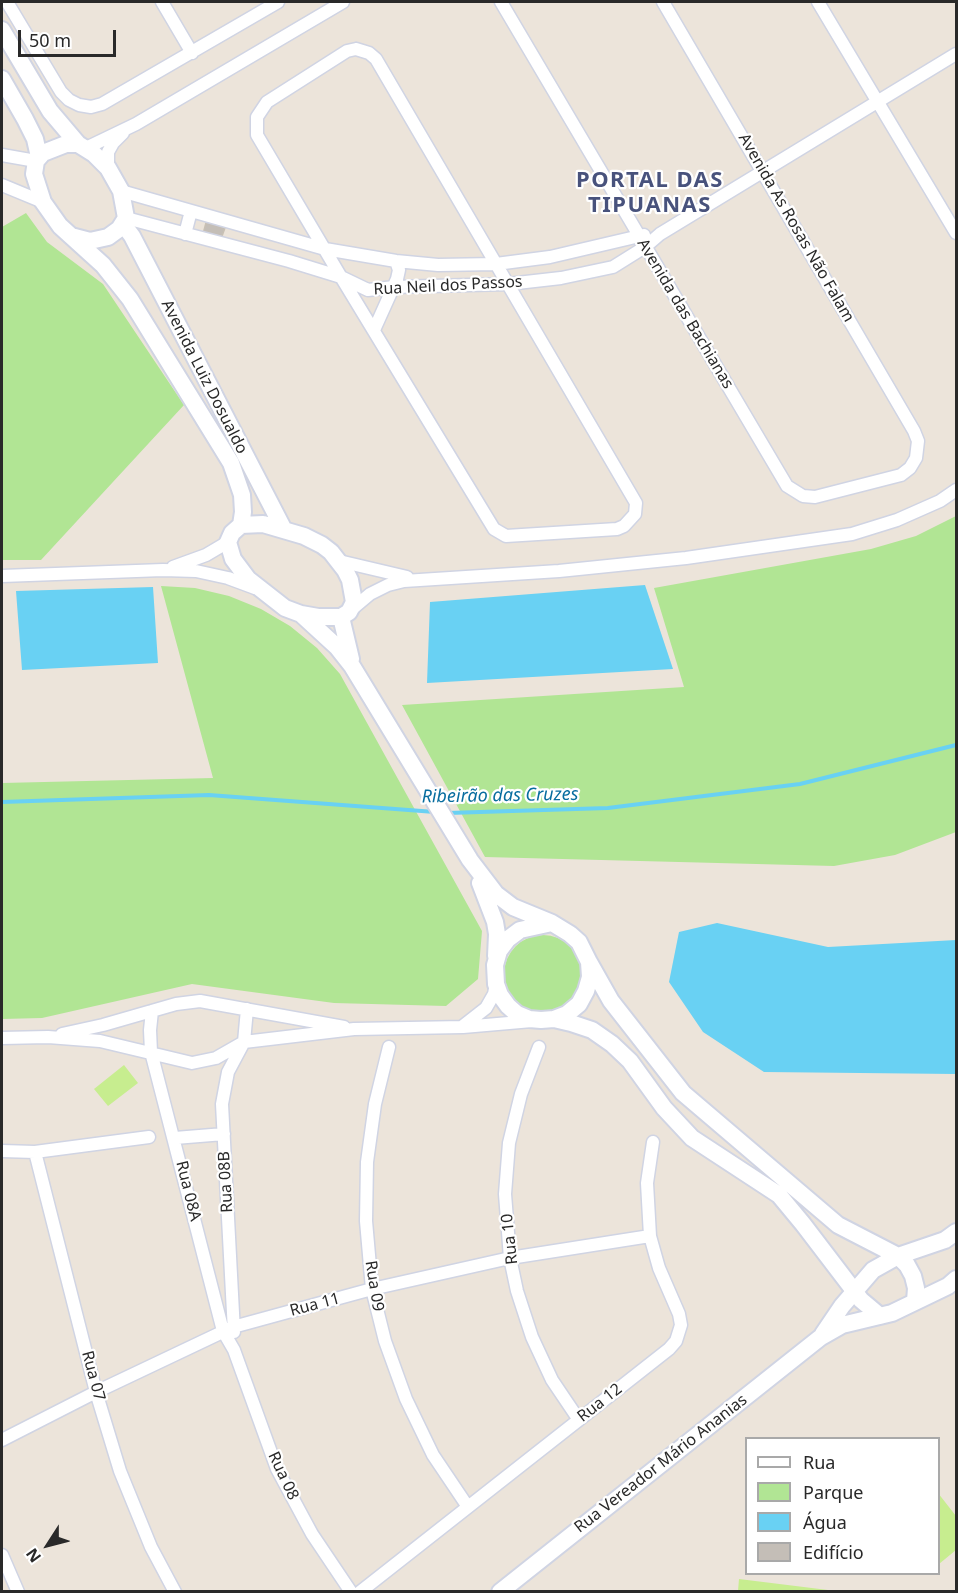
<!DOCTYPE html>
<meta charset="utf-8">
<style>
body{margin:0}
#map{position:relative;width:958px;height:1593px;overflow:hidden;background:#ece4da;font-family:"Noto Sans",sans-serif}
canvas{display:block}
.frame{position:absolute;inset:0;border:3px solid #292929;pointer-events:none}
.legend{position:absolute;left:745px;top:1437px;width:195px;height:138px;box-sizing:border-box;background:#fff;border:2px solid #a9a9a9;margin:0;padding:8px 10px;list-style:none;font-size:18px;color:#292929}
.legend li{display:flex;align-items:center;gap:12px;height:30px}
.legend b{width:30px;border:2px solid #a9a9a9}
.north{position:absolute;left:18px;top:1515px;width:60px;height:60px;-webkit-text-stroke:4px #fff;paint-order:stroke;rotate:234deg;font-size:16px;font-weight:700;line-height:24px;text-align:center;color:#292929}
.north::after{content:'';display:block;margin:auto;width:21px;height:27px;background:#292929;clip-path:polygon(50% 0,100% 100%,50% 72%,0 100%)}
.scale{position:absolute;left:18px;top:30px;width:98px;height:27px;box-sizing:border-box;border:3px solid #292929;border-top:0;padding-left:8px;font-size:18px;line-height:21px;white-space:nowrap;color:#292929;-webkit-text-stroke:4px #fff;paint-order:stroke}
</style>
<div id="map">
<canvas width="958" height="1593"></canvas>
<div class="frame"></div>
<ul class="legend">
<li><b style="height:8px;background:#fff"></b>Rua</li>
<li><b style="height:16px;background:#b1e594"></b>Parque</li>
<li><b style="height:16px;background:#69d1f3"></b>Água</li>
<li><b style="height:16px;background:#c4beb7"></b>Edifício</li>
</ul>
<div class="north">N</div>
<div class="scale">50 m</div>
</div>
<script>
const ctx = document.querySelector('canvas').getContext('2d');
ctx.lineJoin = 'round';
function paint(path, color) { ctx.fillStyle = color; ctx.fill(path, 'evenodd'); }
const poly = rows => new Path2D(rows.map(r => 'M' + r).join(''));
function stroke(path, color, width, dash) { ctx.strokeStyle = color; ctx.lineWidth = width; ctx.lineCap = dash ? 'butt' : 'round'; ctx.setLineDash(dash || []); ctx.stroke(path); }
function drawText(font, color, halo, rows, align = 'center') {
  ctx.font = font + ' "Noto Sans",sans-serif'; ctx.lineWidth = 4.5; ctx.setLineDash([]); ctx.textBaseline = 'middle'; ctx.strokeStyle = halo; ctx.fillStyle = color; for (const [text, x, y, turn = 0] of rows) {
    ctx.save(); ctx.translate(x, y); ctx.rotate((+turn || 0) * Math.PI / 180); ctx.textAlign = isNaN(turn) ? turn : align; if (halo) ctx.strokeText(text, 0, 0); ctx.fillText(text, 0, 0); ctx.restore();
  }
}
const green = poly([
 [26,213,47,242,103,284,184,405,41,560,2,560,2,227],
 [956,516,956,832,895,855,834,866,485,857,402,705,684,687,654,588,871,549,916,536],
 [161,586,195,588,229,596,261,609,290,626,317,648,340,674,482,931,478,979,446,1006,334,1003,192,984,42,1018,2,1019,2,783,213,778],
 '504 974a39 39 0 1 1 78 0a39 39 0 1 1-78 0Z'
]);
const pitch = poly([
 [124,1065,138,1083,108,1106,94,1089],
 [938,1493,956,1516,956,1550,939,1564],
 [739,1579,836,1591,738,1591]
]);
const water = poly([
 [645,585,673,669,427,683,430,602],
 [153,587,158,663,22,670,16,591],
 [717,923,828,947,956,940,956,1074,764,1072,703,1032,669,982,679,932]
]);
const stream = poly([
 [2,802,209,795,435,812],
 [448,813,608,808,800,784,956,745]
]);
const building = poly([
 [207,219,226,225,221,239,203,234,207,219]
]);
const street = poly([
 [7,2,61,92,69,100,79,105,91,107,102,104,278,2],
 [162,2,192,53],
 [501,2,787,486,803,496,815,497,901,475,910,468,916,458,918,441,914,431,663,2],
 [818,2,956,233],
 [356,49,369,53,376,59,636,503,635,514,624,526,617,529,506,536,494,529,341,277,257,135,257,117,267,102,347,51,356,49],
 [86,148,136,124,343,2],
 [2,155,36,161],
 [108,168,108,152,113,143,123,133],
 [2,185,43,202],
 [121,191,325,249,396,261,438,265,496,264,550,257,644,235],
 [126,218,289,261,341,277,368,290,394,287,508,284,561,278,613,267,645,247,660,234,956,54],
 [185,234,191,211],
 [374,330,397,279,399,270,396,261],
 [339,561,407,577],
 [173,567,206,555,228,542],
 [2,576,163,570,196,571,228,578,255,588],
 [351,610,370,594,388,585,404,581,559,571,686,558,852,534,897,520,940,501,956,490],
 [152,1011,150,1030,151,1052,223,1331,234,1350,277,1469,312,1534,351,1592],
 [463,1026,486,1008,494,994,496,984],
 [62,1034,103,1025,176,1004,200,1001,344,1027],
 [2,1038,48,1037,100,1041,192,1063,216,1058,244,1042,354,1029,463,1027,532,1021],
 [389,1047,375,1104,367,1162,366,1221,372,1289,385,1341,406,1399,433,1455,468,1507],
 [539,1047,521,1094,509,1143,505,1194,510,1258,517,1291,532,1337,552,1380,579,1420],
 [175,1138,224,1134],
 [2,1151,35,1152,149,1137],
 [35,1152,96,1392,120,1471,151,1547,175,1592],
 [234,1332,222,1104,228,1072,244,1042,247,1009],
 [2,1440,96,1392,233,1327,372,1289,510,1258,650,1236],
 [2,1555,18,1592],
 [360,1592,669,1349,676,1341,681,1325,679,1314,659,1268,650,1236,647,1183,653,1142]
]);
const secondary = poly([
 [2,30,50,111,78,144],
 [2,79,25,119,35,139,39,157],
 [66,144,78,144,94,154,108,168,121,191,126,218,119,229,108,237,90,241,71,236,60,226,43,202,34,174,36,161,43,153,66,144],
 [123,224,132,236,284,530],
 [71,236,103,265,130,299,231,463,242,495,243,512,241,525],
 [263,524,304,536,322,545,331,552,345,570,350,580,354,602,349,612,341,617,318,617,301,614,285,608,248,579,233,559,228,542,232,533,241,525,263,524],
 [301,614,337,647,352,666,470,860,496,894,513,907,552,923],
 [341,617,351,659],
 [480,883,495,922,497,934,496,956],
 [552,923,570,934,579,942,589,962,590,977,586,991,579,1004,567,1014,554,1019,541,1020,529,1019,517,1014,508,1006,500,995,496,984,495,965,499,951,508,939,520,930,552,923],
 [589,962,611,1001,683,1093,838,1225,898,1256,907,1265,913,1276,916,1288,915,1301],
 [554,1019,571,1023,592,1030,612,1044,630,1061,664,1108,692,1138,779,1195,803,1224,861,1300,880,1316],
 [823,1334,842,1306,873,1270,898,1256,945,1240,956,1232],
 [500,1592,821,1337,842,1325,892,1313,948,1286,956,1279]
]);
const streetNames = [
 ["Avenida As Rosas Não Falam",796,228,60],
 ["Rua Neil dos Passos",448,286,-3],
 ["Avenida das Bachianas",685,314,59],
 ["Avenida Luiz Dosualdo",204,377,63],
 ["Rua 08B",226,1182,-93],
 ["Rua 08A",188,1191,76],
 ["Rua 10",510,1239,-96],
 ["Rua 09",374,1286,81],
 ["Rua 11",315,1305,-15],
 ["Rua 07",93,1376,75],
 ["Rua 12",600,1403,-38],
 ["Rua Vereador Mário Ananias",661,1464,-38],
 ["Rua 08",283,1476,65]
];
const waterNames = [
 ["Ribeirão das Cruzes",500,796,-1]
];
const districtNames = [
 ["PORTAL DAS",650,181],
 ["TIPUANAS",650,206]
];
paint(green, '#b1e594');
paint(pitch, '#c7ed8f');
paint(water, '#69d1f3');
stroke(stream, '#69d1f3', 4);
paint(building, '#c4beb7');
stroke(building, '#c8c0b4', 1.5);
stroke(street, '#d0d4e3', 15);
stroke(secondary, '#d0d4e3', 20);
stroke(street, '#fff', 12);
stroke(secondary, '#fff', 16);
drawText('16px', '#292929', '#fff', streetNames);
drawText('italic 18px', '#086d9f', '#fff', waterNames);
ctx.letterSpacing = '1.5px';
drawText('bold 22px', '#48527c', '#fff', districtNames);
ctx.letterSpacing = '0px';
</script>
